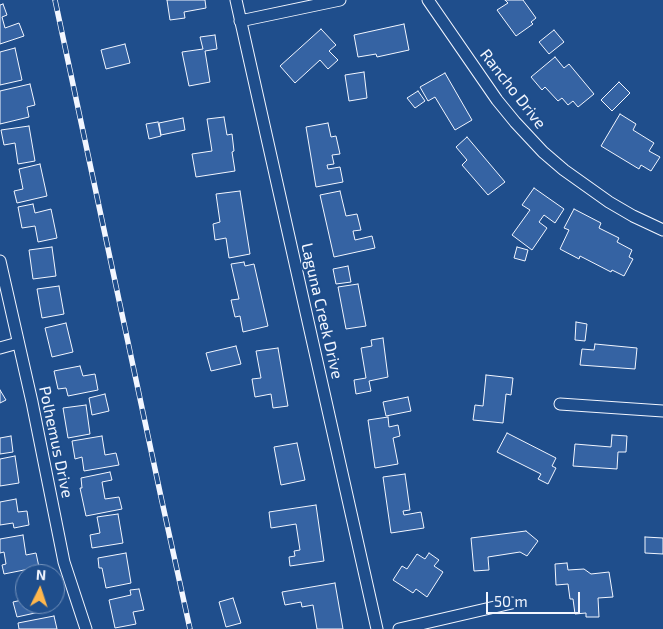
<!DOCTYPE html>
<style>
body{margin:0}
#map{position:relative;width:663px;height:629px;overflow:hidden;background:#1f4e8c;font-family:"Exo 2",sans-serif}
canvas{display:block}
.north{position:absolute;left:15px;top:564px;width:50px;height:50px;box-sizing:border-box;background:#1f4e8c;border:1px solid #7391ba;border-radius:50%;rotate:4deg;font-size:14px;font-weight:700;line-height:20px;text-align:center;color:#f2f6ff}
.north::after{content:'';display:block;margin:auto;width:18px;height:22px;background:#ffb74d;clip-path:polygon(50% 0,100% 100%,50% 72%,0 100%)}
.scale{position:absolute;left:486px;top:592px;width:94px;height:22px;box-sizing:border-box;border:2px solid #f2f6ff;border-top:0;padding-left:6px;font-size:15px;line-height:18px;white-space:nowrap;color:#f2f6ff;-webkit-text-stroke:4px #1f4e8c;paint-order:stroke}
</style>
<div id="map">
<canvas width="663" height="629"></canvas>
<div class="north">N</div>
<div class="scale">50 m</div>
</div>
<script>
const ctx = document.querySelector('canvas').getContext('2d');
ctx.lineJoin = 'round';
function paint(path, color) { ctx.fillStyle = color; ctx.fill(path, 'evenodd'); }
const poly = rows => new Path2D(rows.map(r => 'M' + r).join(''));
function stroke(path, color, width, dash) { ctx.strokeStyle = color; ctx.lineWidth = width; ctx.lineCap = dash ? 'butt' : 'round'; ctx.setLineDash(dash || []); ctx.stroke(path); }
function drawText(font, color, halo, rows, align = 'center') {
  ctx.font = font + ' "Exo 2",sans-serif'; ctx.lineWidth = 4; ctx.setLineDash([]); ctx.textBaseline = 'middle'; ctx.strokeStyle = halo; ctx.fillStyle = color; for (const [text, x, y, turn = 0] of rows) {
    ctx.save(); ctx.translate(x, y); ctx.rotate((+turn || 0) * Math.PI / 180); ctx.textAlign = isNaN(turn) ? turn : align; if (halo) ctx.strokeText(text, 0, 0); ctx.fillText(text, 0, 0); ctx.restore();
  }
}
const building = poly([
 [167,0,205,0,206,8,184,12,185,18,170,20,167,0],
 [505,0,523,0,536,18,531,22,533,24,516,36,497,10,508,3,505,0],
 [3,4,7,15,2,17,5,28,19,23,24,36,0,44,0,5,3,4],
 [404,24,409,50,377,57,376,54,358,57,354,35,404,24],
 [321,29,336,45,329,51,338,60,328,69,320,60,295,83,280,66,321,29],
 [554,30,564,42,549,54,539,42,554,30],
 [215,35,217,49,205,51,210,82,189,86,182,52,203,49,200,37,215,35],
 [125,44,130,63,106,69,101,50,125,44],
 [15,48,22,80,0,85,0,52,15,48],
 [555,57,564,68,569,64,594,94,578,107,573,101,568,105,562,98,558,101,545,87,542,90,531,77,555,57],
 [364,72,367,98,349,101,345,75,364,72],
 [445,73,472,120,455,130,435,97,428,101,420,87,445,73],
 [619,82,630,93,612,111,601,100,619,82],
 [30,84,35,105,27,107,29,117,0,124,0,91,30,84],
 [418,91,425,101,415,108,407,98,418,91],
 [620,114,636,124,633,130,654,143,649,151,660,157,651,171,641,165,639,169,601,146,620,114],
 [224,117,227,135,232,134,234,151,232,152,235,171,196,177,192,154,212,151,207,119,224,117],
 [183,118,185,130,161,135,159,123,183,118],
 [158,122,161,136,149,139,146,124,158,122],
 [328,123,331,137,336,136,340,154,332,155,334,164,327,165,328,169,340,167,343,182,316,187,306,127,328,123],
 [29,126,35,161,18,164,15,143,4,145,1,130,29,126],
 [467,137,505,182,488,195,462,165,467,160,456,147,467,137],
 [40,164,47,196,17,203,14,191,23,189,19,169,40,164],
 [534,188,564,209,555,223,544,215,539,222,547,228,532,250,512,235,530,210,522,205,534,188],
 [240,191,250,254,229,258,226,238,215,240,213,224,220,222,216,194,240,191],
 [340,191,346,216,357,214,361,230,353,231,355,240,372,236,375,248,334,257,320,195,340,191],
 [33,204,35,213,51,209,57,238,38,242,35,226,22,228,18,207,33,204],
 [574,209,601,223,599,228,619,238,617,242,632,250,629,257,633,259,624,276,612,270,611,272,580,256,579,259,560,249,569,230,564,228,574,209],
 [52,247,56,276,33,279,29,250,52,247],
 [517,247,528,250,525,261,514,258,517,247],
 [244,262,245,266,254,264,268,326,243,332,240,316,235,317,231,300,239,299,231,264,244,262],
 [348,266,351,282,336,284,333,269,348,266],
 [358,284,366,326,346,329,338,287,358,284],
 [59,286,64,314,42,318,37,289,59,286],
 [576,322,587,324,585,341,575,340,576,322],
 [66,323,73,352,52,357,45,328,66,323],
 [383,338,388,377,369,381,371,391,356,394,354,380,366,378,361,348,372,346,371,340,383,338],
 [595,344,637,348,635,369,580,365,582,349,594,350,595,344],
 [236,346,241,364,211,371,206,353,236,346],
 [278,348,288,406,273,408,271,394,255,397,252,379,261,378,256,351,278,348],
 [80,366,83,376,95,374,98,390,68,396,66,388,58,389,54,371,80,366],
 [486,375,513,378,511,395,506,394,503,423,473,420,475,405,483,406,486,375],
 [0,390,6,400,0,403,0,390],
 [105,394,109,411,92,415,89,398,105,394],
 [408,397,411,411,386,416,383,402,408,397],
 [86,405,90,434,68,438,63,408,86,405],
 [388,417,389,427,398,425,400,436,393,438,398,464,375,468,368,420,388,417],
 [507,433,556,458,552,466,556,468,548,484,538,479,541,474,497,452,507,433],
 [612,435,627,436,626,452,618,452,617,469,573,466,575,444,611,447,612,435],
 [11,436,13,452,0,454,0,438,11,436],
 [102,436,105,455,116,453,119,465,84,471,82,457,75,459,72,441,102,436],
 [297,443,305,480,281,485,274,447,297,443],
 [15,456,19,483,0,486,0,459,15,456],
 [110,472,112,480,102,482,105,499,119,497,122,509,86,516,80,488,82,488,81,478,110,472],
 [405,474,410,510,403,511,404,515,421,512,424,528,391,533,383,477,405,474],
 [16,499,18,512,27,511,29,525,14,528,13,523,0,525,0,502,16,499],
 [316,505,324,561,290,566,289,557,295,556,294,551,300,550,296,524,271,528,269,512,316,505],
 [118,514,123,543,92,548,90,535,100,533,97,517,118,514],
 [526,531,538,541,527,556,520,552,488,557,489,570,474,571,471,538,526,531],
 [23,535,26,555,36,553,39,567,4,574,2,565,6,564,4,552,0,553,0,539,23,535],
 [645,537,663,538,663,554,645,553,645,537],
 [126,553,131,583,106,588,102,568,99,568,98,558,126,553],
 [429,553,439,560,434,566,443,572,427,597,416,589,413,593,393,580,402,566,407,569,417,554,425,559,429,553],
 [567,563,568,570,584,569,591,574,609,572,613,597,598,598,599,617,586,617,586,613,575,614,573,599,570,599,568,584,556,585,555,564,567,563],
 [25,580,25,604,43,604,44,611,17,617,13,602,22,600,18,582,25,580],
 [335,583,343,629,317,629,313,605,302,607,301,602,285,605,282,592,335,583],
 [139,589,144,610,133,612,136,624,115,628,109,600,131,595,130,590,139,589],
 [233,598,241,623,226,627,219,602,233,598],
 [54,616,57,629,19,629,18,623,54,616]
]);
const street = poly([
 [236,0,377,629],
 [428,0,497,100,515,122,543,152,564,170,609,202,633,216,663,230],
 [240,21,340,0],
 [0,261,32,402,64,562,86,629],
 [0,348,18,343],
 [560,404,663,411],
 [399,629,512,603]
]);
const rail = poly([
 [55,0,161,497,190,629]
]);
const streetNames = [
 ["Rancho Drive",513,89,52],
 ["Laguna Creek Drive",322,311,77],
 ["Polhemus Drive",56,442,78]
];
paint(building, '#3563a3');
stroke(building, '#f2f6ff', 1);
stroke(street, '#f2f6ff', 13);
stroke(street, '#1f4e8c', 11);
stroke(rail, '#f2f6ff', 5.5);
stroke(rail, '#1f4e8c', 4, [11]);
drawText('16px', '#f2f6ff', '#1f4e8c', streetNames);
</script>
